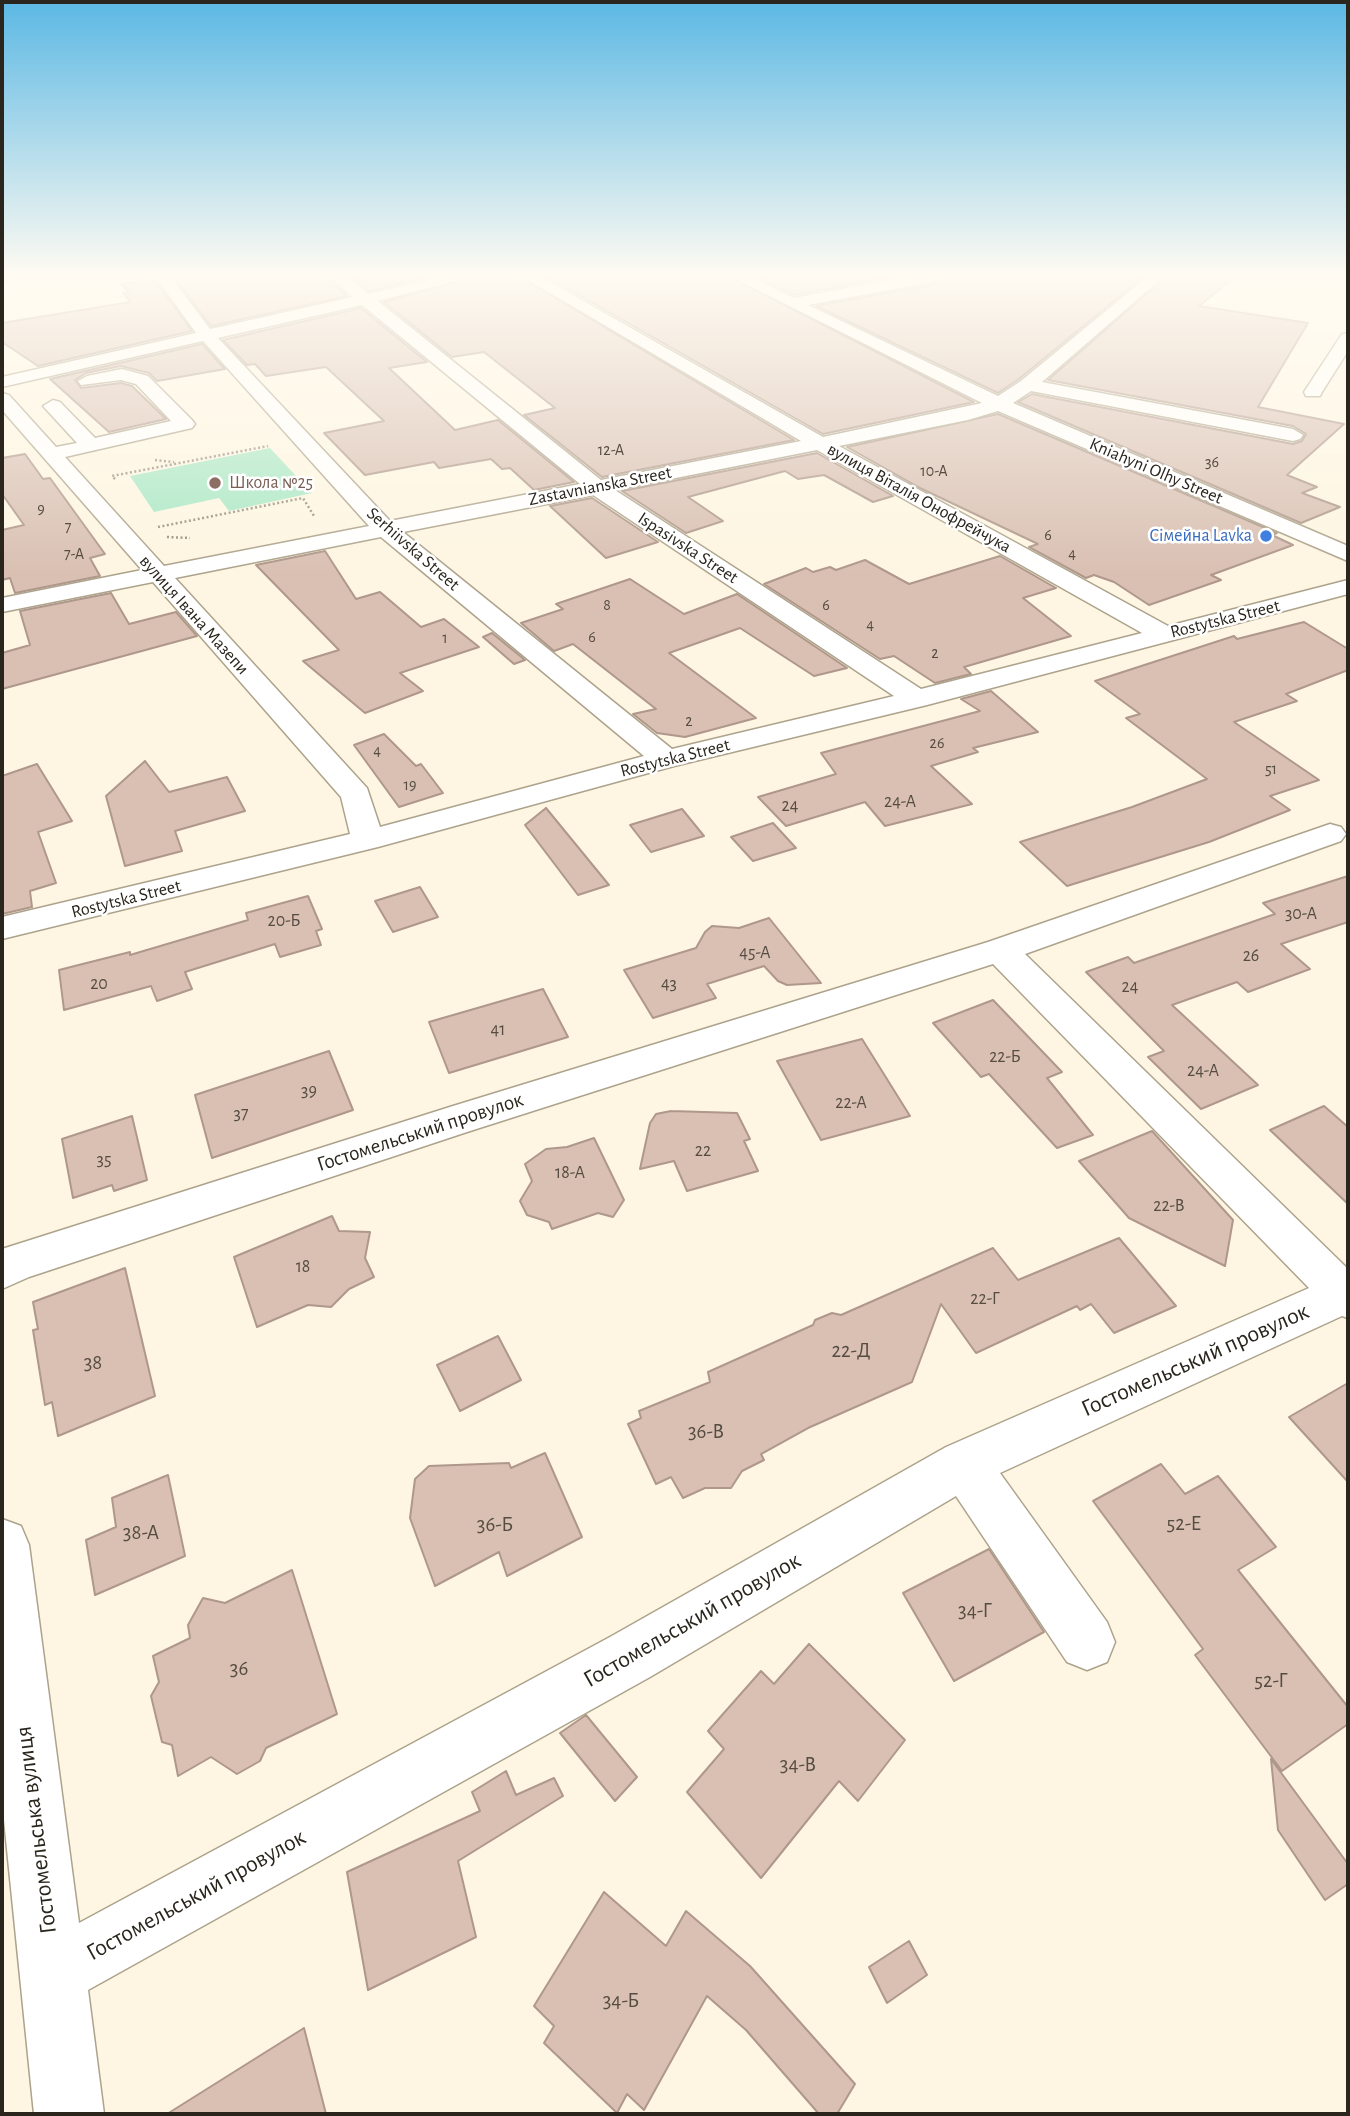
<!DOCTYPE html>
<meta charset="utf-8">
<style>
body{margin:0}
#map{position:relative;width:1350px;height:2116px;overflow:hidden;background:#fef6e2;font-family:"Alegreya Sans",sans-serif}
canvas{display:block}
.frame{position:absolute;inset:0;border:4px solid #2a261d;pointer-events:none}
</style>
<div id="map">
<canvas width="1350" height="2116"></canvas>
<div class="frame"></div>
</div>
<script>
const ctx = document.querySelector('canvas').getContext('2d');
ctx.lineJoin = 'round';
function paint(path, color) { ctx.fillStyle = color; ctx.fill(path, 'evenodd'); }
const poly = rows => new Path2D(rows.map(r => 'M' + r).join(''));
function stroke(path, color, width, dash) { ctx.strokeStyle = color; ctx.lineWidth = width; ctx.lineCap = dash ? 'butt' : 'round'; ctx.setLineDash(dash || []); ctx.stroke(path); }
function drawText(font, color, halo, rows, align = 'center') {
  ctx.font = font + ' "Alegreya Sans",sans-serif'; ctx.lineWidth = 5; ctx.setLineDash([]); ctx.textBaseline = 'middle'; ctx.strokeStyle = halo; ctx.fillStyle = color; for (const [text, x, y, turn = 0] of rows) {
    ctx.save(); ctx.translate(x, y); ctx.rotate((+turn || 0) * Math.PI / 180); ctx.textAlign = isNaN(turn) ? turn : align; if (halo) ctx.strokeText(text, 0, 0); ctx.fillText(text, 0, 0); ctx.restore();
  }
}
const green = poly([
 [270,448,312,493,229,511,219,498,154,512,130,476]
]);
const building = poly([
 [174,277,328,277,347,296,211,326,174,277],
 [352,277,429,277,369,291,352,277],
 [472,277,520,277,794,440,602,477,524,415,555,408,484,352,452,357,384,302,472,277],
 [547,277,730,277,974,402,823,434,547,277],
 [757,277,890,277,794,295,757,277],
 [941,277,1143,277,1019,379,998,393,816,306,931,285,941,277],
 [1166,277,1235,277,1199,306,1308,323,1258,407,1344,424,1287,475,1317,487,1302,493,1340,507,1301,523,1018,402,1032,394,1293,444,1302,441,1306,434,1293,426,1048,380,1166,277],
 [154,279,192,331,38,366,2,342,2,323,131,302,123,293,129,292,121,284,154,279],
 [361,308,427,362,389,368,455,430,498,420,574,482,534,490,510,468,502,469,491,459,439,468,434,462,365,475,324,433,384,421,326,367,266,376,255,364,247,365,223,340,361,308],
 [202,344,225,369,157,381,149,373,121,366,86,373,75,380,81,388,121,383,132,386,166,419,109,432,50,379,202,344],
 [998,414,1277,533,1272,535,1293,545,1211,575,1221,580,1149,605,1114,582,1094,575,1086,578,1029,547,1038,544,920,488,847,447,998,414],
 [817,453,893,496,873,502,824,475,798,479,785,471,688,497,723,521,686,533,622,491,817,453],
 [25,454,43,479,50,478,105,554,90,558,100,576,15,593,10,578,2,580,2,530,24,525,2,494,2,458,25,454],
 [592,498,658,542,606,558,550,506,592,498],
 [325,551,356,599,380,592,421,627,444,619,479,647,400,673,423,691,365,713,303,661,339,650,256,565,325,551],
 [1000,556,1056,588,1023,598,1071,636,964,667,971,674,935,683,894,656,880,659,764,584,806,568,813,572,830,567,836,570,865,560,909,584,1000,556],
 [630,579,684,614,737,594,847,668,814,676,740,628,669,653,756,718,685,737,657,733,633,714,656,709,573,644,554,651,521,623,563,609,556,604,630,579],
 [111,593,129,624,176,612,197,636,2,689,2,653,30,645,20,611,111,593],
 [1304,622,1348,649,1348,670,1286,694,1297,701,1234,722,1319,780,1270,796,1290,810,1209,842,1067,886,1020,842,1132,807,1207,779,1126,718,1140,714,1095,681,1234,636,1237,639,1304,622],
 [492,633,525,660,514,664,483,637,492,633],
 [991,691,1038,732,973,748,978,752,931,766,972,804,885,826,865,802,786,826,758,797,836,774,821,753,980,711,961,699,991,691],
 [384,734,416,766,421,764,443,793,399,807,354,745,384,734],
 [145,761,169,792,227,777,245,811,175,831,182,851,125,866,106,796,145,761],
 [37,764,72,821,38,832,56,883,30,891,32,907,2,914,2,776,37,764],
 [546,808,609,885,578,895,525,825,546,808],
 [682,809,704,836,651,852,630,825,682,809],
 [773,823,796,848,753,861,731,837,773,823],
 [1348,876,1348,922,1281,944,1310,969,1248,992,1237,982,1172,1005,1258,1085,1201,1109,1148,1057,1164,1051,1086,972,1128,957,1134,963,1275,914,1263,903,1348,876],
 [420,887,438,917,393,932,375,901,420,887],
 [308,896,322,929,316,931,321,945,280,957,275,944,185,972,192,989,157,1001,151,986,64,1010,59,970,130,952,130,955,248,920,246,913,308,896],
 [769,918,821,983,787,985,778,981,764,966,707,984,716,998,653,1018,624,970,696,948,705,932,712,926,739,928,769,918],
 [543,989,568,1037,449,1073,429,1022,543,989],
 [993,1000,1062,1072,1047,1078,1093,1135,1057,1148,989,1074,981,1077,933,1023,993,1000],
 [862,1039,910,1116,821,1140,777,1061,862,1039],
 [329,1051,353,1110,212,1158,195,1095,329,1051],
 [1324,1106,1348,1127,1348,1204,1270,1130,1324,1106],
 [671,1111,737,1113,750,1139,744,1141,758,1171,687,1191,674,1161,640,1169,650,1123,656,1114,671,1111],
 [132,1116,147,1180,114,1191,112,1185,73,1198,62,1139,132,1116],
 [1152,1131,1233,1220,1225,1266,1129,1218,1079,1161,1152,1131],
 [594,1138,624,1200,613,1217,598,1213,552,1229,549,1222,527,1215,520,1201,532,1181,525,1164,546,1149,567,1147,594,1138],
 [332,1216,339,1231,370,1232,365,1258,374,1277,349,1289,331,1307,308,1305,257,1327,234,1257,332,1216],
 [1119,1238,1176,1306,1114,1333,1091,1304,1080,1310,1077,1306,976,1353,941,1304,912,1382,808,1428,761,1454,764,1460,742,1471,731,1488,705,1488,683,1498,671,1477,656,1484,628,1424,641,1418,639,1411,710,1382,708,1372,813,1325,815,1320,832,1313,841,1315,993,1248,1018,1280,1119,1238],
 [125,1268,155,1396,58,1436,52,1402,45,1405,33,1330,38,1329,33,1302,125,1268],
 [498,1336,521,1380,460,1411,437,1365,498,1336],
 [1348,1383,1348,1482,1289,1417,1348,1383],
 [545,1453,582,1537,507,1576,499,1552,435,1586,410,1518,415,1479,429,1466,509,1463,511,1468,545,1453],
 [1161,1464,1185,1494,1218,1476,1276,1547,1238,1570,1348,1707,1348,1724,1282,1771,1195,1655,1203,1649,1093,1501,1161,1464],
 [168,1475,185,1556,95,1595,86,1540,116,1527,112,1498,168,1475],
 [989,1549,1044,1632,954,1681,903,1593,989,1549],
 [292,1570,337,1714,266,1748,260,1761,237,1774,211,1757,178,1776,172,1745,162,1742,151,1696,159,1682,153,1656,190,1638,188,1625,203,1598,225,1603,292,1570],
 [809,1644,905,1740,858,1801,839,1781,761,1878,687,1792,724,1749,708,1731,761,1671,774,1684,809,1644],
 [586,1715,637,1777,615,1801,560,1733,586,1715],
 [1271,1759,1348,1864,1348,1884,1325,1900,1278,1830,1271,1759],
 [506,1771,516,1795,554,1778,563,1796,458,1861,476,1937,368,1990,347,1872,480,1811,472,1792,506,1771],
 [604,1892,666,1946,686,1911,750,1966,855,2084,837,2114,819,2114,746,2030,707,1996,644,2110,627,2094,617,2113,544,2043,554,2026,534,2006,604,1892],
 [909,1941,927,1975,887,2003,869,1967,909,1941],
 [304,2028,326,2114,167,2114,304,2028]
]);
const path = poly([
 [155,460,174,462],
 [115,479,112,476,268,446],
 [158,527,303,498,314,516],
 [167,537,190,538]
]);
const minor = poly([
 [2,277,11,277,2,283,2,277],
 [156,277,171,277,210,329,353,297,331,277,348,277,368,294,442,277,470,277,378,301,601,480,801,441,523,277,541,277,823,437,982,403,732,277,751,277,794,298,905,277,938,277,931,282,808,305,998,396,1021,381,1147,277,1163,277,1042,382,1293,429,1303,435,1300,439,1293,441,1031,391,1013,403,1348,546,1348,561,998,411,968,420,839,446,1168,626,1348,580,1348,594,927,705,674,766,378,847,2,939,2,917,350,834,341,797,153,582,2,612,2,598,142,570,2,410,2,393,9,395,56,447,77,443,43,406,53,400,60,402,95,438,171,421,136,384,121,380,81,385,78,381,87,376,122,369,148,376,192,420,195,424,192,428,65,457,164,566,369,526,203,341,2,387,2,377,196,333,156,277],
 [362,305,580,484,390,521,218,338,362,305],
 [817,450,1142,633,921,689,615,490,817,450],
 [593,495,894,696,672,749,403,532,593,495],
 [381,537,644,756,380,827,367,788,175,578,381,537],
 [1348,333,1348,351,1322,392,1320,396,1306,396,1304,392,1342,334,1348,333],
 [1330,824,1341,827,1346,834,1341,841,1025,954,1348,1269,1348,1318,1342,1316,1000,1473,1107,1622,1115,1642,1107,1662,1087,1670,1067,1662,956,1496,650,1677,88,1990,104,2114,34,2114,2,1800,2,1519,21,1526,29,1545,79,1923,610,1637,946,1447,1309,1288,993,964,467,1132,29,1277,2,1289,2,1249,453,1106,988,942,1330,824]
]);
const markers = [
 [215,483,7,"#8d6e63"],
 [1266,536,7,"#3f7fe0"]
];
const farNumbernames = [
 ["12-А",611,450],
 ["36",1212,462],
 ["10-А",934,471],
 ["9",41,509],
 ["7",68,527],
 ["6",1048,535],
 ["4",1072,553],
 ["7-А",74,554],
 ["8",607,605],
 ["6",826,605],
 ["4",870,624],
 ["6",592,637],
 ["1",445,638],
 ["2",935,653],
 ["2",689,721],
 ["26",937,743],
 ["4",377,750],
 ["51",1271,769],
 ["19",410,785]
];
const farStreetnames = [
 ["Kniahyni Olhy Street",1156,471,23],
 ["Zastavnianska Street",600,486,-11],
 ["вулиця Віталія Онофрейчука",919,498,29],
 ["Ispasivska Street",688,548,33],
 ["Serhiivska Street",413,549,41],
 ["вулиця Івана Мазепи",194,615,48],
 ["Rostytska Street",1225,619,-14],
 ["Rostytska Street",675,758,-14],
 ["Rostytska Street",126,899,-14]
];
const farEducationnames = [
 ["Школа №25",229,483]
];
const farShopnames = [
 ["Сімейна Lavka",1252,536]
];
const numberNames = [
 ["24-А",900,802],
 ["24",790,806],
 ["30-А",1301,914],
 ["20-Б",284,921],
 ["45-А",755,953],
 ["26",1251,956],
 ["20",99,984],
 ["43",669,984],
 ["24",1130,987],
 ["41",498,1030],
 ["22-Б",1005,1057],
 ["24-А",1203,1071],
 ["39",309,1091],
 ["22-А",851,1103],
 ["37",241,1114],
 ["22",703,1151],
 ["35",104,1160],
 ["18-А",570,1173],
 ["22-В",1169,1206],
 ["18",303,1267],
 ["22-Г",985,1299]
];
const streetNames = [
 ["Гостомельський провулок",420,1132,-18]
];
const nearNumbernames = [
 ["22-Д",851,1351],
 ["38",93,1363],
 ["36-В",706,1432],
 ["52-Е",1184,1524],
 ["36-Б",495,1525],
 ["38-А",141,1533],
 ["34-Г",975,1611],
 ["36",239,1669],
 ["52-Г",1271,1681],
 ["34-В",798,1765],
 ["34-Б",621,2001]
];
const nearStreetnames = [
 ["Гостомельський провулок",1195,1360,-24],
 ["Гостомельський провулок",692,1620,-30],
 ["Гостомельська вулиця",36,1830,-97],
 ["Гостомельський провулок",196,1895,-29]
];
paint(green, '#a9e8c5');
paint(building, '#d9c0b3');
stroke(building, '#af978b', 2);
stroke(minor, '#ada38c', 3);
stroke(path, '#979182', 2.5, [2, 2.5]);
paint(minor, '#fff');
const sky = ctx.createLinearGradient(0, 0, 0, 573);
sky.addColorStop(0, '#5bb8e4');
sky.addColorStop(0.48, '#fffbf2');
sky.addColorStop(1, '#fffbf200');
ctx.fillStyle = sky;
ctx.fillRect(0, 0, 1350, 573);
for (const [x, y, r, color] of markers) { const dot = new Path2D(); dot.arc(x, y, r, 0, 2 * Math.PI); ctx.fillStyle = color; ctx.fill(dot); stroke(dot, '#fff', 2.5); }
drawText('16px', '#564c42', null, farNumbernames);
drawText('18px', '#2a261d', '#fff', farStreetnames);
drawText('18px', '#785e54', '#fff', farEducationnames, 'left');
drawText('18px', '#366cbe', '#fff', farShopnames, 'right');
drawText('18px', '#564c42', null, numberNames);
drawText('21px', '#2a261d', '#fff', streetNames);
drawText('21px', '#564c42', null, nearNumbernames);
drawText('24px', '#2a261d', '#fff', nearStreetnames);
</script>
